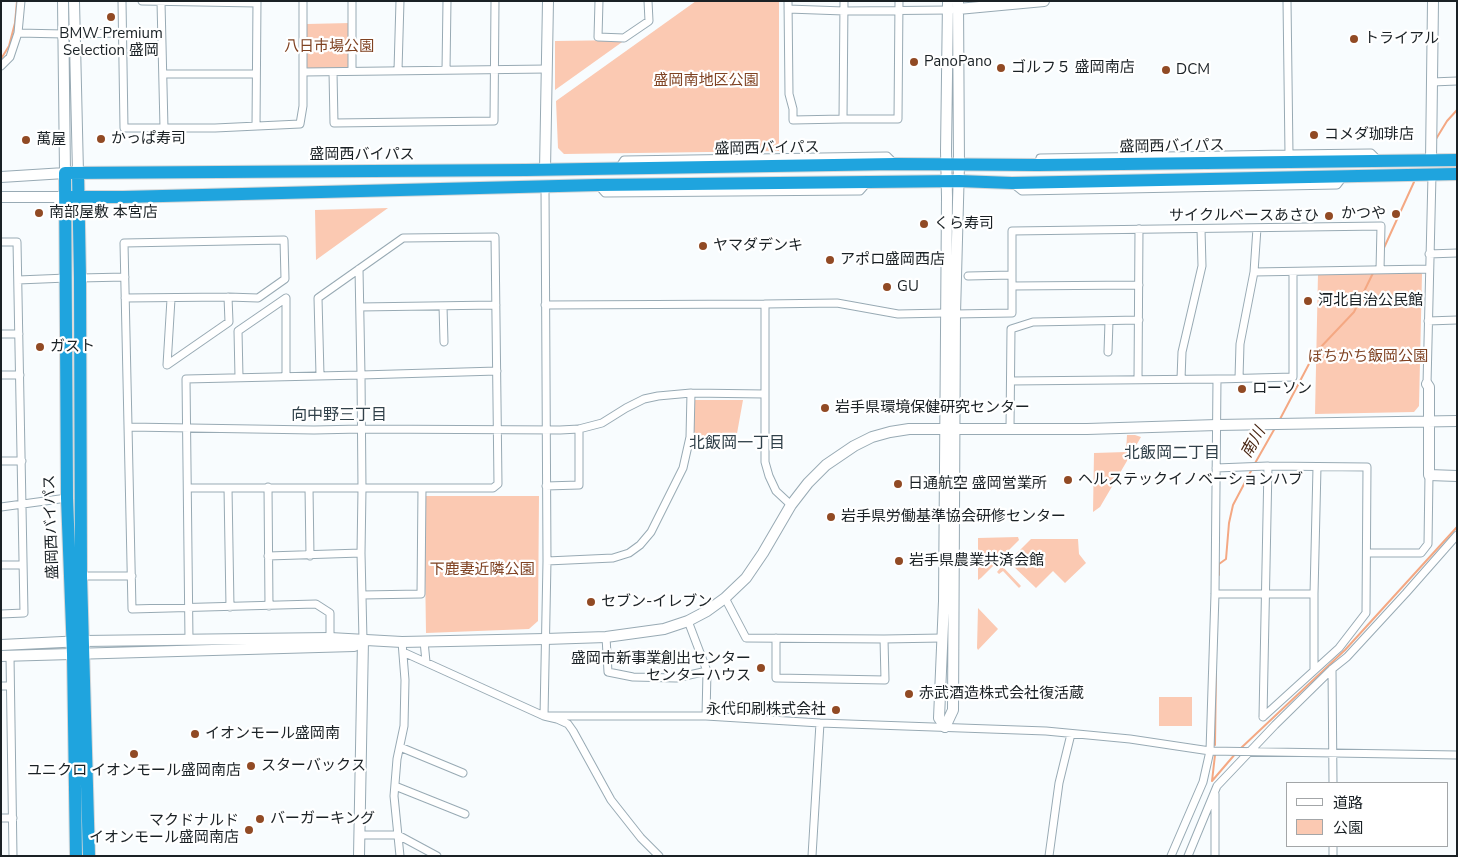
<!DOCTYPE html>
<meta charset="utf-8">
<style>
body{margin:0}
#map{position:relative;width:1458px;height:857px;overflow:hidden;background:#f8fcfe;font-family:"Nunito Sans","Noto Sans JP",sans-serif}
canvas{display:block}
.frame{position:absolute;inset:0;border:2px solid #1a2125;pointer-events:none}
.legend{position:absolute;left:1286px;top:782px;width:162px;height:65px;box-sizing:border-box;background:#fff;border:1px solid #a3a6a8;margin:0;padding:6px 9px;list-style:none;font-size:15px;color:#1a2125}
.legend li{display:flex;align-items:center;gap:10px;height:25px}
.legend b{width:25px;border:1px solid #a3a6a8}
</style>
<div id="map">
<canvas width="1458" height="857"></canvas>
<div class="frame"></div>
<ul class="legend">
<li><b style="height:6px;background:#fff"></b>道路</li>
<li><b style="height:14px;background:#fbc9b2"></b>公園</li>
</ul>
</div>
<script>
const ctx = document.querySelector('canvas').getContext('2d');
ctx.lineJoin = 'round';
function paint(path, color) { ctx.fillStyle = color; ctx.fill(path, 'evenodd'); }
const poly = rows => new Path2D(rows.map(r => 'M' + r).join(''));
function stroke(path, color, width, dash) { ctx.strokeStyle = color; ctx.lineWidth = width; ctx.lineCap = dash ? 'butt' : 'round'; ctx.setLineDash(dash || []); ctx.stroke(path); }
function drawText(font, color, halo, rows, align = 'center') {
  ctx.font = font + ' "Nunito Sans","Noto Sans JP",sans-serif'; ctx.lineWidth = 4.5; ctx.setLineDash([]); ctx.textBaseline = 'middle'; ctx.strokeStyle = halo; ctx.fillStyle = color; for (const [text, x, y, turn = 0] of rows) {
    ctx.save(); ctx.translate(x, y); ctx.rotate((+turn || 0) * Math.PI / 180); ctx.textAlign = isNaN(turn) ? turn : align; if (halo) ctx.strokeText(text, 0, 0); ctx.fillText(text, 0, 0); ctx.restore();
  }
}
const green = poly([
 [696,1,779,1,779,151,564,154,558,148,556,101],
 [350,23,349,69,310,70,307,67,307,24],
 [625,40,555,90,555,41],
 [388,208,316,260,315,210],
 [1420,272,1422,274,1419,406,1414,412,1315,414,1318,274],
 [694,400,743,400,736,439,694,438],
 [1127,435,1135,435,1141,437,1100,507,1093,512,1094,453,1126,452],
 [424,496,539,496,538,621,529,629,426,633],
 [1018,537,1019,540,981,578,978,580,978,538],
 [1031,539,1078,539,1079,554,1086,563,1065,583,1053,571,1036,588,1010,563,1010,560],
 [1002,566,1021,586,1019,588,1003,571,999,574,997,572],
 [978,608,998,629,978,650,977,648],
 [1159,697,1192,697,1192,726,1159,726]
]);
const stream = poly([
 [1,59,9,46,15,23,17,1],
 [1436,139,1447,121,1457,110],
 [1383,250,1414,182],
 [1279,421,1310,362,1318,350,1354,312,1373,273],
 [1254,465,1275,428],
 [1219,575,1219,564,1226,559,1229,523,1233,505,1252,469],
 [1215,745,1216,668],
 [1241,748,1345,650,1457,527],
 [1212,781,1236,753],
 [1212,781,1215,755]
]);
const street = poly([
 [122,1,124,128,215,128,300,124,303,106,303,1],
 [142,1,257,3],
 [599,1,598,37,624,38,649,21,648,1],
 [788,1,789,94,793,109,793,120,843,119],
 [844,1,843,119,898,119,899,1],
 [1287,1,1289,154],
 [161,2,164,128],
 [788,9,844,11,951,10],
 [18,33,64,34],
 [75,34,122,33],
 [1,66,10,57,18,33,21,1],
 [398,70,400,1],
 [446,70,447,1],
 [352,71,352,1],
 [304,72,547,69],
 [333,72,334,123,494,121,495,1],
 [163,74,256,74],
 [1432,82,1457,81],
 [256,126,257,1],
 [1038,165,1040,158,1289,154,1371,153,1379,161],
 [619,168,624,160,887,156,894,163],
 [1012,183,1022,191,1337,185,1343,177],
 [598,185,605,193,860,191,867,183],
 [545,187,547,561],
 [1,242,17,242,24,613,1,614],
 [1429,254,1457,253],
 [359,269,361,375,497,371],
 [1254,272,1429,269],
 [968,276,1012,275],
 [80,278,125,277],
 [18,280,67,278],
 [1012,286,1139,285],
 [125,298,228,297,258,298,285,279,284,240,124,243,132,609,316,604,330,613,330,638],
 [171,299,167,365,229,322,228,297],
 [765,304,837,303,898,314,946,313],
 [545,305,765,304,765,462,769,476,776,491,791,505],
 [443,306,444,342],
 [360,307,496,305],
 [955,314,1012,313,1012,231,1381,226,1380,270],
 [1428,321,1457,320],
 [1,334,19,334],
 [1108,352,1109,321],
 [1,375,20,375],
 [239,377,238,331,286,298,286,376],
 [1239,378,1240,344,1254,272,1257,228],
 [1138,379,1139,229],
 [1181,379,1182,352,1202,266,1201,229],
 [1011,381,1217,379,1293,377,1293,272],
 [1427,384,1432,175],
 [129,427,314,430,361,429,560,430,579,429,602,423,626,408,644,399,658,396,691,393,764,394],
 [1010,429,1011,329,1033,322,1139,320],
 [1,461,22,461],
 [1216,468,1268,466,1367,467,1366,613,1339,648,1263,717],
 [546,486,579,485,579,429],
 [268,487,269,606],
 [188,488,493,488,498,484,495,237,403,238,318,298,320,375],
 [228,488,230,607],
 [309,488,310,556],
 [1,507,67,498],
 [1367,553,1421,553,1428,544,1429,475],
 [268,556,361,553],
 [1,565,23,565],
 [81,576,132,576],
 [1215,594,1314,594,1317,467],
 [1314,594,1314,670],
 [362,595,421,594,422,488],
 [725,598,746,638,884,639,942,638],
 [688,621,707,671,706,716],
 [606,637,608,672,633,677,676,678,707,671],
 [776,638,776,678,885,680,884,639],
 [189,640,186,379,361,375,362,489,361,553,363,640],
 [424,641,426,662],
 [403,652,544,716,557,719,568,724,573,731,611,800,641,838,659,856],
 [10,656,13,856],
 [1332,669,1333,783],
 [1,686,10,686],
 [544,716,706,716,820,723,1046,731,1130,739,1210,751,1457,755],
 [544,716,547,561,613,558,629,553,640,545,651,532,683,468,690,437,691,393],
 [1263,717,1268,466],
 [400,747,463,773],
 [395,786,465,814],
 [1215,794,1215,856],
 [1,818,13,818],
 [360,835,398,835,437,856],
 [1333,846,1333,856],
 [400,856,394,796,397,759,404,726,405,680,402,642],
 [812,856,820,723],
 [1049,856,1059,783,1071,734],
 [1171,856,1203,782,1210,751,1215,594,1217,379],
 [1188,856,1217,786,1275,725,1332,669,1347,657,1406,593,1457,535]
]);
const secondary = poly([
 [74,1,78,173],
 [958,9,1044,1],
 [1431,160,1433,1],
 [545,170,548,1],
 [1,177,65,173,63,1],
 [1,197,66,197],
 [1427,384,1429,387,1429,475,1457,476],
 [1,645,83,641,330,638,402,642,545,639,606,637,664,629,688,621,707,611,725,598,746,578,763,553,791,505,808,483,826,465,854,446,872,437,890,432,909,429,1087,429,1217,425,1457,421],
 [1,656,354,646,363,640],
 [945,727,939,718,944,601,947,197,946,151,948,1],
 [945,727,953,710,955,314,959,165,958,1],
 [359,856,363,640]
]);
const highway = poly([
 [78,173,80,278,81,576,89,856],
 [66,197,123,197,598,185,959,181,1012,183,1457,174],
 [76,856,73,654,67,498,65,173,526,170,895,164,1038,165,1457,160]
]);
const markers = [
 [111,17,5,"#914a24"],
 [1354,39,5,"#914a24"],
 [914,62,5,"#914a24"],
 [1001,68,5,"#914a24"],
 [1166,70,5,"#914a24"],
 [1314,135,5,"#914a24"],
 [101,139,5,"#914a24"],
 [26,140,5,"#914a24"],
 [39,213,5,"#914a24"],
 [1396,214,5,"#914a24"],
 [1329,216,5,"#914a24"],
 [924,224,5,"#914a24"],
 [703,246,5,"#914a24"],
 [830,260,5,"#914a24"],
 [887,287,5,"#914a24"],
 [1308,301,5,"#914a24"],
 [40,347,5,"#914a24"],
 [1242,389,5,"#914a24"],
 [825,408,5,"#914a24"],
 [1068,480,5,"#914a24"],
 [898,484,5,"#914a24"],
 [831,517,5,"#914a24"],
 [899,561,5,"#914a24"],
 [591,602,5,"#914a24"],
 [761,668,5,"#914a24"],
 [909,694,5,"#914a24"],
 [836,710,5,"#914a24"],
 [195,734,5,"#914a24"],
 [134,754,5,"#914a24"],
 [251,766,5,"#914a24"],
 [260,819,5,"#914a24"],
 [249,830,5,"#914a24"]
];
const poiNames = [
 ["BMW Premium",111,34,"center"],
 ["Selection 盛岡",111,51,"center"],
 ["トライアル",1364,39],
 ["PanoPano",924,62],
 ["ゴルフ５ 盛岡南店",1011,68],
 ["DCM",1176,70],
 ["コメダ珈琲店",1324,135],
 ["かっぱ寿司",111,139],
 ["萬屋",36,140],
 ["南部屋敷 本宮店",49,213],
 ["かつや",1386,214,"right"],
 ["サイクルベースあさひ",1319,216,"right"],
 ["くら寿司",934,224],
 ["ヤマダデンキ",713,246],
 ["アポロ盛岡西店",840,260],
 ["GU",897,287],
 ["河北自治公民館",1318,301],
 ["ガスト",50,347],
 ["ローソン",1252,389],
 ["岩手県環境保健研究センター",835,408],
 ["ヘルステックイノベーションハブ",1078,480],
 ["日通航空 盛岡営業所",908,484],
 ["岩手県労働基準協会研修センター",841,517],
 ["岩手県農業共済会館",909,561],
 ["セブン-イレブン",601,602],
 ["盛岡市新事業創出センター",751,659,"right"],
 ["センターハウス",751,676,"right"],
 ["赤武酒造株式会社復活蔵",919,694],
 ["永代印刷株式会社",826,710,"right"],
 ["イオンモール盛岡南",205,734],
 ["スターバックス",261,766],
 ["ユニクロ イオンモール盛岡南店",134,771,"center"],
 ["バーガーキング",270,819],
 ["マクドナルド",239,821,"right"],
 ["イオンモール盛岡南店",239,838,"right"]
];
const parkNames = [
 ["八日市場公園",329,47],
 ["盛岡南地区公園",706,81],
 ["ぼちかち飯岡公園",1368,357],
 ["下鹿妻近隣公園",482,570]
];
const streetNames = [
 ["盛岡西バイパス",1172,147,-1],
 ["盛岡西バイパス",767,149,-1],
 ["盛岡西バイパス",362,155],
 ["盛岡西バイパス",52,527,-92]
];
const neighbourhoodNames = [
 ["向中野三丁目",339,416],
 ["北飯岡一丁目",737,444],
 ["北飯岡二丁目",1172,454]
];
const waterNames = [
 ["南川",1254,443,-61]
];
paint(green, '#fbc9b2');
stroke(stream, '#f4a883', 2);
stroke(street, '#98aab4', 9);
stroke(secondary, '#98aab4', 12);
stroke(highway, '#d6d7d8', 14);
stroke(street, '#fff', 7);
stroke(secondary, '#fff', 10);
stroke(highway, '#1fa4de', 12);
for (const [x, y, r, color] of markers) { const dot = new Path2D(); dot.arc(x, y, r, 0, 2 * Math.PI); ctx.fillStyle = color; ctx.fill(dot); stroke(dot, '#fff', 2); }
drawText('15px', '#1a2125', '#fff', poiNames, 'left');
drawText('15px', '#7f4222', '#fff', parkNames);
drawText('15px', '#1a2125', '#fff', streetNames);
drawText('16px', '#31414a', '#fff', neighbourhoodNames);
drawText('italic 16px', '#431f0b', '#fff', waterNames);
</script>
